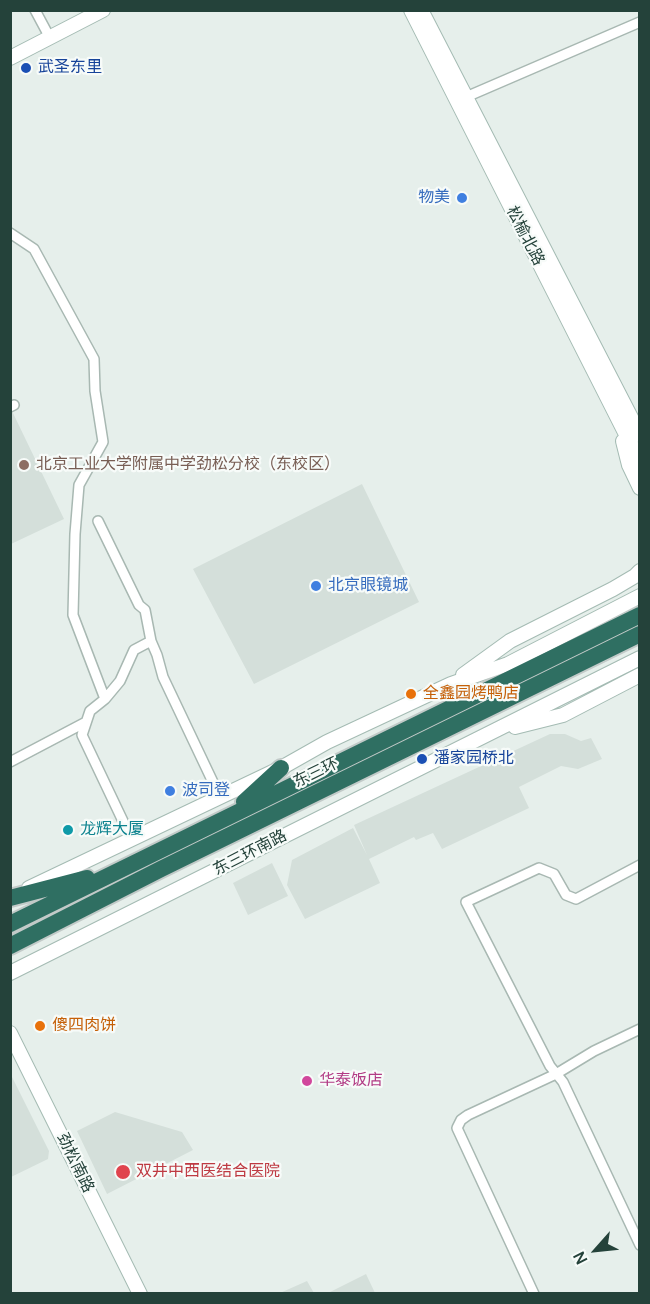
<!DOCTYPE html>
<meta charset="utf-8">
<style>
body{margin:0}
#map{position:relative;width:650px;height:1304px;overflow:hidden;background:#e6efeb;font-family:Manrope,sans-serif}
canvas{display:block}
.frame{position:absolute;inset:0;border:12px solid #24423a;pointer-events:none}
.north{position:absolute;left:566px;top:1220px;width:60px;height:60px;-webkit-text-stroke:4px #f7fbf9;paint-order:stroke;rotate:243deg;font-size:16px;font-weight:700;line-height:24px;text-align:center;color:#24423a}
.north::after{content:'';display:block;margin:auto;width:21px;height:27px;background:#24423a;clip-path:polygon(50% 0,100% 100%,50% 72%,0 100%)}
</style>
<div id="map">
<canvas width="650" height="1304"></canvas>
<div class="frame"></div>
<div class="north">N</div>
</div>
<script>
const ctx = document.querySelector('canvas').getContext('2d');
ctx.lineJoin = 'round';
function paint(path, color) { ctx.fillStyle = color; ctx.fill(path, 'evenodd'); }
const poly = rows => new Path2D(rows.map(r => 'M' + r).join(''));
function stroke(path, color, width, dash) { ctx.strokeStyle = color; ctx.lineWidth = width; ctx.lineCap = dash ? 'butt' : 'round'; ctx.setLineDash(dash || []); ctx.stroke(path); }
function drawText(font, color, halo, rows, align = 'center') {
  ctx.font = font + ' Manrope,"Noto Sans SC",sans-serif'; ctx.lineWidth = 4.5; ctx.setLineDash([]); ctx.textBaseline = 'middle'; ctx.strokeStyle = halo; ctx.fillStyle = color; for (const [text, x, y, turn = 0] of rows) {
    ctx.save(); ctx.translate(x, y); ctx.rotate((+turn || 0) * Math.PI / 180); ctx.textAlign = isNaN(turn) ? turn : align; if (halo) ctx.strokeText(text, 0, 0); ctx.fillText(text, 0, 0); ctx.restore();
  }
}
const built = poly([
 [12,411,64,519,11,544,10,412],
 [362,484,419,602,254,684,193,569],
 [550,734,565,734,581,741,591,738,602,759,578,769,561,766,519,787,529,808,442,849,433,833,416,840,414,837,369,859,380,883,305,919,287,885,292,860,353,828,367,855,354,825],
 [272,863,288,896,248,915,233,883],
 [10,1073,49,1151,48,1159,11,1177],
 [115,1112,182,1132,193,1150,107,1194,77,1131],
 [366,1274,375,1293,328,1293],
 [307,1281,314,1293,280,1293]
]);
const street = poly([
 [35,10,50,38],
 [466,97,640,22],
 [10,233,34,249,94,359,95,391,103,442,79,485,75,534,73,615,105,699,90,711,82,735,131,838],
 [10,407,14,405],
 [98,521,139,605,145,610,151,641,157,655,163,677,220,797],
 [105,699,120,681,134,650,151,641],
 [10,762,86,722],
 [640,865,576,899,566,895,554,874,539,868,466,902,550,1066,563,1082,640,1245],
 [534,1294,457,1128,461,1120,468,1115,556,1074,594,1051,640,1029]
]);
const secondary = poly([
 [411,10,640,462],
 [421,10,640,435],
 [10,58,103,10],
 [623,441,629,465,640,488],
 [463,675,510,641,613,589,635,576,640,571],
 [515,727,563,715,640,675],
 [29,888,281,768,327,742,451,684,508,664,640,596],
 [10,973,640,658],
 [10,1033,140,1294]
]);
const highway = poly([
 [244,802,281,768],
 [10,898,87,878],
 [10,924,640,615],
 [10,946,161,869,640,634]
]);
const markers = [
 [26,68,6,"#1a4fb4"],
 [462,198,6,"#3f7fe0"],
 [24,465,6,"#8d6e63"],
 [316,586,6,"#3f7fe0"],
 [411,694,6,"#e8710a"],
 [422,759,6,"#1a4fb4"],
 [170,791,6,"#3f7fe0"],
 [68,830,6,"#0f9aa8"],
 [40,1026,6,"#e8710a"],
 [307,1081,6,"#d1479c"],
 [123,1172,8,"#e0444e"]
];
const transitNames = [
 ["武圣东里",38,68],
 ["潘家园桥北",434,759]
];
const shopNames = [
 ["物美",450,198,"right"],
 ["北京眼镜城",328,586],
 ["波司登",182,791]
];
const streetNames = [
 ["松榆北路",525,236,63],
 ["东三环",316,773,-26],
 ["东三环南路",250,853,-27],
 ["劲松南路",75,1163,64]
];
const educationNames = [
 ["北京工业大学附属中学劲松分校（东校区）",36,465]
];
const foodNames = [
 ["全鑫园烤鸭店",423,694],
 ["傻四肉饼",52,1026]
];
const cultureNames = [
 ["龙辉大厦",80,830]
];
const hotelNames = [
 ["华泰饭店",319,1081]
];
const healthNames = [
 ["双井中西医结合医院",136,1172]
];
paint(built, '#d4dfda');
stroke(street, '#a8b8b2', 12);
stroke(secondary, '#a4bbb3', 16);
stroke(highway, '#c2cac8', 20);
stroke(street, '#fff', 9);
stroke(secondary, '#fff', 14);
stroke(highway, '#2f6f62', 16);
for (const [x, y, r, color] of markers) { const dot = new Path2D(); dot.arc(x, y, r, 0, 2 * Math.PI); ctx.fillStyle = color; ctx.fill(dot); stroke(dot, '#f7fbf9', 2); }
drawText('16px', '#164399', '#f7fbf9', transitNames, 'left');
drawText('16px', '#366cbe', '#f7fbf9', shopNames, 'left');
drawText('16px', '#24423a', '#f7fbf9', streetNames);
drawText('16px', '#785e54', '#f7fbf9', educationNames, 'left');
drawText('16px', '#c56008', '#f7fbf9', foodNames, 'left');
drawText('16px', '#0d838f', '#f7fbf9', cultureNames, 'left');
drawText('16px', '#b23c85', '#f7fbf9', hotelNames, 'left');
drawText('16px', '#be3a42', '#f7fbf9', healthNames, 'left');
</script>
